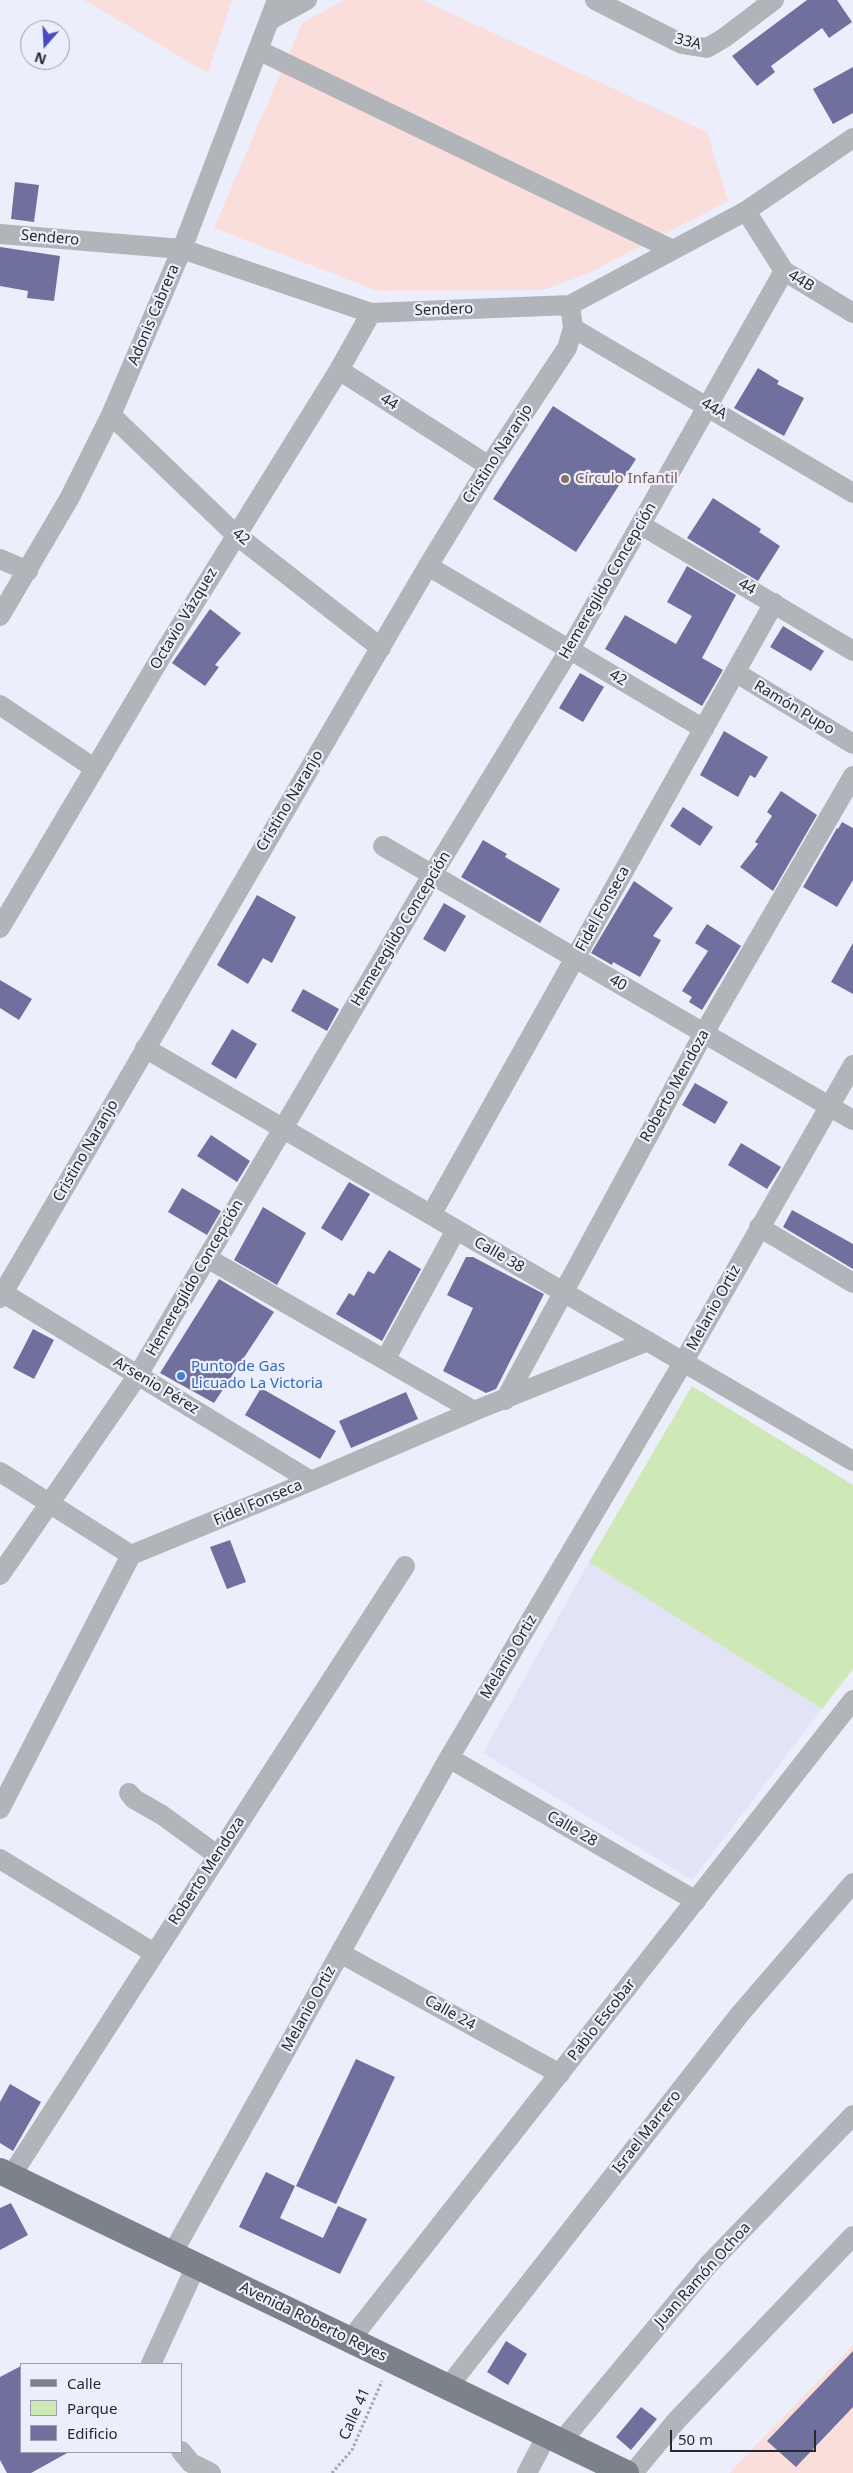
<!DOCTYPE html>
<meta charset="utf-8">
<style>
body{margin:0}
#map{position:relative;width:853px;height:2473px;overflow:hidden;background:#edeefb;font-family:"Noto Sans",sans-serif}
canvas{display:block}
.legend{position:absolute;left:20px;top:2363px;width:162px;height:90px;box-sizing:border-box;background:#edeefb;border:1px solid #9e9fa9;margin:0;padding:6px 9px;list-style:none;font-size:15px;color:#28292d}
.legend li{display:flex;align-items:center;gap:10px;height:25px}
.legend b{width:25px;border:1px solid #9e9fa9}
.north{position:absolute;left:20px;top:20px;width:50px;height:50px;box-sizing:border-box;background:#edeefb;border:1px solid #9e9fa9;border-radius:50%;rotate:199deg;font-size:14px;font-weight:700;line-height:20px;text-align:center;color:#28292d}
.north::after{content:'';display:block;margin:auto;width:18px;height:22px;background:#4c49c0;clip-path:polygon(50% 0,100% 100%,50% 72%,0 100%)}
.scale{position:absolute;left:670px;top:2430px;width:146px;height:22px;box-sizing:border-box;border:2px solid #28292d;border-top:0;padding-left:6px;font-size:15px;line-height:18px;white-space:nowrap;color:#28292d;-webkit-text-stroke:4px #edeefb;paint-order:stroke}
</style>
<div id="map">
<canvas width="853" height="2473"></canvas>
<ul class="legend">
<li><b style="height:6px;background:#7c828a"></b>Calle</li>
<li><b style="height:14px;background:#cfe8b8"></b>Parque</li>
<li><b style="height:14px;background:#6f709e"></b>Edificio</li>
</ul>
<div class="north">N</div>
<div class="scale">50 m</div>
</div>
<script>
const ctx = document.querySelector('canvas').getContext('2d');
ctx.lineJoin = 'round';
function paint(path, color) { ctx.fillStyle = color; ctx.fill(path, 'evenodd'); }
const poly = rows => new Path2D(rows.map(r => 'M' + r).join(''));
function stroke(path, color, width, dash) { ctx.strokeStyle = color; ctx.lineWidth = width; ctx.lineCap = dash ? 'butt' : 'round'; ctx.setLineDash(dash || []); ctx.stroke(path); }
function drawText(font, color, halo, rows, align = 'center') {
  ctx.font = font + ' "Noto Sans",sans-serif'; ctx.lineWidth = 4.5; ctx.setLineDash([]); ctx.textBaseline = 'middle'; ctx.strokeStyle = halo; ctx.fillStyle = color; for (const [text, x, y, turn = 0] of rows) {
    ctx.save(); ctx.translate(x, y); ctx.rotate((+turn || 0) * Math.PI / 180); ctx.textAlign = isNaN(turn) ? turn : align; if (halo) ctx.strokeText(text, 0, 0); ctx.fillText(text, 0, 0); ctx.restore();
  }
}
const built = poly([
 [589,1562,822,1709,692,1880,483,1753]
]);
const industrial = poly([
 [84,0,232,0,208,73],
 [344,0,422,0,707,132,728,201,587,274,542,290,378,291,214,228,302,23],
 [853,2345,853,2473,729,2473]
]);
const green = poly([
 [692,1386,853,1485,853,1669,822,1709,589,1562]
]);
const building = poly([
 [807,0,837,0,852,22,829,38,822,28,771,66,775,72,757,86,732,56],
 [853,67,853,113,833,124,813,89],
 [15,182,39,185,34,222,11,219],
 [0,247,60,256,54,301,27,298,28,291,0,286],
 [758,368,779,381,777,384,804,398,784,436,734,408],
 [553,406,636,459,576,552,493,499],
 [713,498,761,529,759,532,780,546,758,581,687,538],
 [687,566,736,595,702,658,723,670,702,706,605,649,625,615,676,644,692,616,667,602],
 [210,609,241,633,215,665,219,667,205,686,172,663],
 [783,626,824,651,811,671,770,647],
 [580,673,604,687,583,722,559,708],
 [724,731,768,757,755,778,750,775,738,797,700,775],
 [781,791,817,815,773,891,740,867,758,844,755,842,772,816,767,812],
 [683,807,713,827,700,846,670,826],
 [842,822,853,828,853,880,837,907,803,887,837,828,838,829],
 [483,840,507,854,505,857,560,889,540,923,461,877],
 [634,881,673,908,653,936,661,940,640,977,613,962,612,965,591,953],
 [257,895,296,917,272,963,263,958,248,984,217,965],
 [444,903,466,916,445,952,423,939],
 [707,924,741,946,702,1010,689,1002,692,997,682,991,708,951,695,943],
 [853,943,853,994,831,982],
 [0,980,32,999,19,1020,0,1008],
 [303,989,339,1009,327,1031,291,1011],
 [232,1029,257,1044,236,1079,211,1064],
 [695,1083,728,1102,715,1124,682,1105],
 [211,1135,250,1161,237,1182,197,1156],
 [741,1143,781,1167,767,1189,728,1165],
 [349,1182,370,1194,342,1241,321,1228],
 [182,1188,221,1211,207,1235,168,1212],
 [263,1207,306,1233,277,1285,234,1260],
 [792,1210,853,1244,853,1269,783,1227],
 [389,1250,421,1269,382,1341,336,1314,349,1293,354,1296,368,1271,374,1274],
 [466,1257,473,1257,544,1294,496,1389,486,1393,443,1371,473,1308,447,1295],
 [219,1279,274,1312,214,1403,160,1373],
 [33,1329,54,1340,34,1379,13,1368],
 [261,1388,336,1431,320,1459,245,1415],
 [406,1392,418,1419,351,1448,339,1421],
 [230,1540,246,1582,227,1589,210,1547],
 [356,2059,395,2077,336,2204,296,2186],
 [10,2084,41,2102,13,2151,0,2143,0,2102],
 [266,2172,295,2186,280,2218,323,2238,338,2206,367,2219,340,2274,239,2227],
 [11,2203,28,2235,0,2250,0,2208],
 [506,2341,527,2354,508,2385,487,2372],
 [853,2351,853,2407,796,2467,767,2441],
 [21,2366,21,2452,69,2452,31,2473,7,2473,0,2460,0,2377],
 [641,2407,657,2419,631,2450,616,2437]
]);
const path = poly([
 [332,2473,352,2450,382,2381]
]);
const minor = poly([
 [595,0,682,44,707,48,724,38,774,0],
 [270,20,307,0],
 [258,50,673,250],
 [746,211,784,271,853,313],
 [0,234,182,249,371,313,570,305,746,211,853,138],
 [573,328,853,493],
 [339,370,489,466],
 [111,415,235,534,381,648],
 [641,525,853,651],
 [0,559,28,571],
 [428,566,704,729],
 [0,616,69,499,111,415,182,249,277,0],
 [735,672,853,744],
 [0,705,94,768],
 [383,846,853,1120],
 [0,928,161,657,339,370,371,313],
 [145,1048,853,1461],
 [431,1215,774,603],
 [759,1227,853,1283],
 [207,1258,474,1411],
 [0,1291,311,1481],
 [0,1298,428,566,489,466,567,348,573,328,570,305],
 [385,1360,456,1230],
 [505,1400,704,1033,853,776],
 [0,1472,131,1555],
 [0,1575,138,1375,432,875,570,649,784,271],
 [449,1758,696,1901],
 [129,1793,134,1799,162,1815,217,1855],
 [0,1809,131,1555,311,1481,474,1411,648,1341],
 [0,1859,154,1953],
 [340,1953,560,2074],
 [11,2176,405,1566],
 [172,2254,449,1758,684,1361,853,1065],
 [350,2340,853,1700],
 [151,2364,196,2266],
 [448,2387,740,2014,853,1883],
 [561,2442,709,2264,853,2115],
 [181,2451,191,2463,211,2473],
 [527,2473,547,2435],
 [633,2473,677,2420,853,2236]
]);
const major = poly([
 [0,2171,626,2473]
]);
const markers = [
 [565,479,5,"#8d6e63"],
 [181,1376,5,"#3f7fe0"]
];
const streetNames = [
 ["33A",688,42,15],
 ["Sendero",50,238,5],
 ["44B",801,281,32],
 ["Sendero",444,310,-2],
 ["Adonis Cabrera",154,315,-67],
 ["44",389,402,33],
 ["44A",714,409,31],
 ["Cristino Naranjo",498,454,-57],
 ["42",241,537,40],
 ["Hemeregildo Concepción",608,581,-60],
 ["44",747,587,30],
 ["Octavio Vázquez",184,619,-59],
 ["42",618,678,31],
 ["Ramón Pupo",794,708,31],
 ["Cristino Naranjo",290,801,-59],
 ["Fidel Fonseca",603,909,-61],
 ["Hemeregildo Concepción",401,929,-59],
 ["40",618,983,30],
 ["Roberto Mendoza",675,1086,-61],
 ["Cristino Naranjo",86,1151,-60],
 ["Calle 38",499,1255,30],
 ["Hemeregildo Concepción",195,1278,-60],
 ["Melanio Ortiz",714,1308,-61],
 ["Arsenio Pérez",156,1386,31],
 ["Fidel Fonseca",258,1503,-23],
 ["Melanio Ortiz",509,1657,-59],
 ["Calle 28",572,1829,30],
 ["Roberto Mendoza",207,1871,-57],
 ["Melanio Ortiz",309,2009,-61],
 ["Calle 24",450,2013,29],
 ["Pablo Escobar",602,2020,-52],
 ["Israel Marrero",647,2132,-52],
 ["Juan Ramón Ochoa",703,2275,-48],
 ["Avenida Roberto Reyes",313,2322,26],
 ["Calle 41",355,2414,-66]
];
const educationNames = [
 ["Círculo Infantil",575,479]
];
const shopNames = [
 ["Punto de Gas",191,1367],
 ["Licuado La Victoria",191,1384]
];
paint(built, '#e2e3f7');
paint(industrial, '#f9dedb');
paint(green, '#cfe8b8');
paint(building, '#6f709e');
stroke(path, '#a3a4ae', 3, [2.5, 2.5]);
stroke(minor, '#b1b4b8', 20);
stroke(major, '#7c828a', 26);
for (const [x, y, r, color] of markers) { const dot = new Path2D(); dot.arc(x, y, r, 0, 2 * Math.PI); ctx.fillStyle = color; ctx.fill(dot); stroke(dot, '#edeefb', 2); }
drawText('15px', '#28292d', '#edeefb', streetNames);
drawText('15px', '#785e54', '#edeefb', educationNames, 'left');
drawText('15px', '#366cbe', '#edeefb', shopNames, 'left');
</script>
